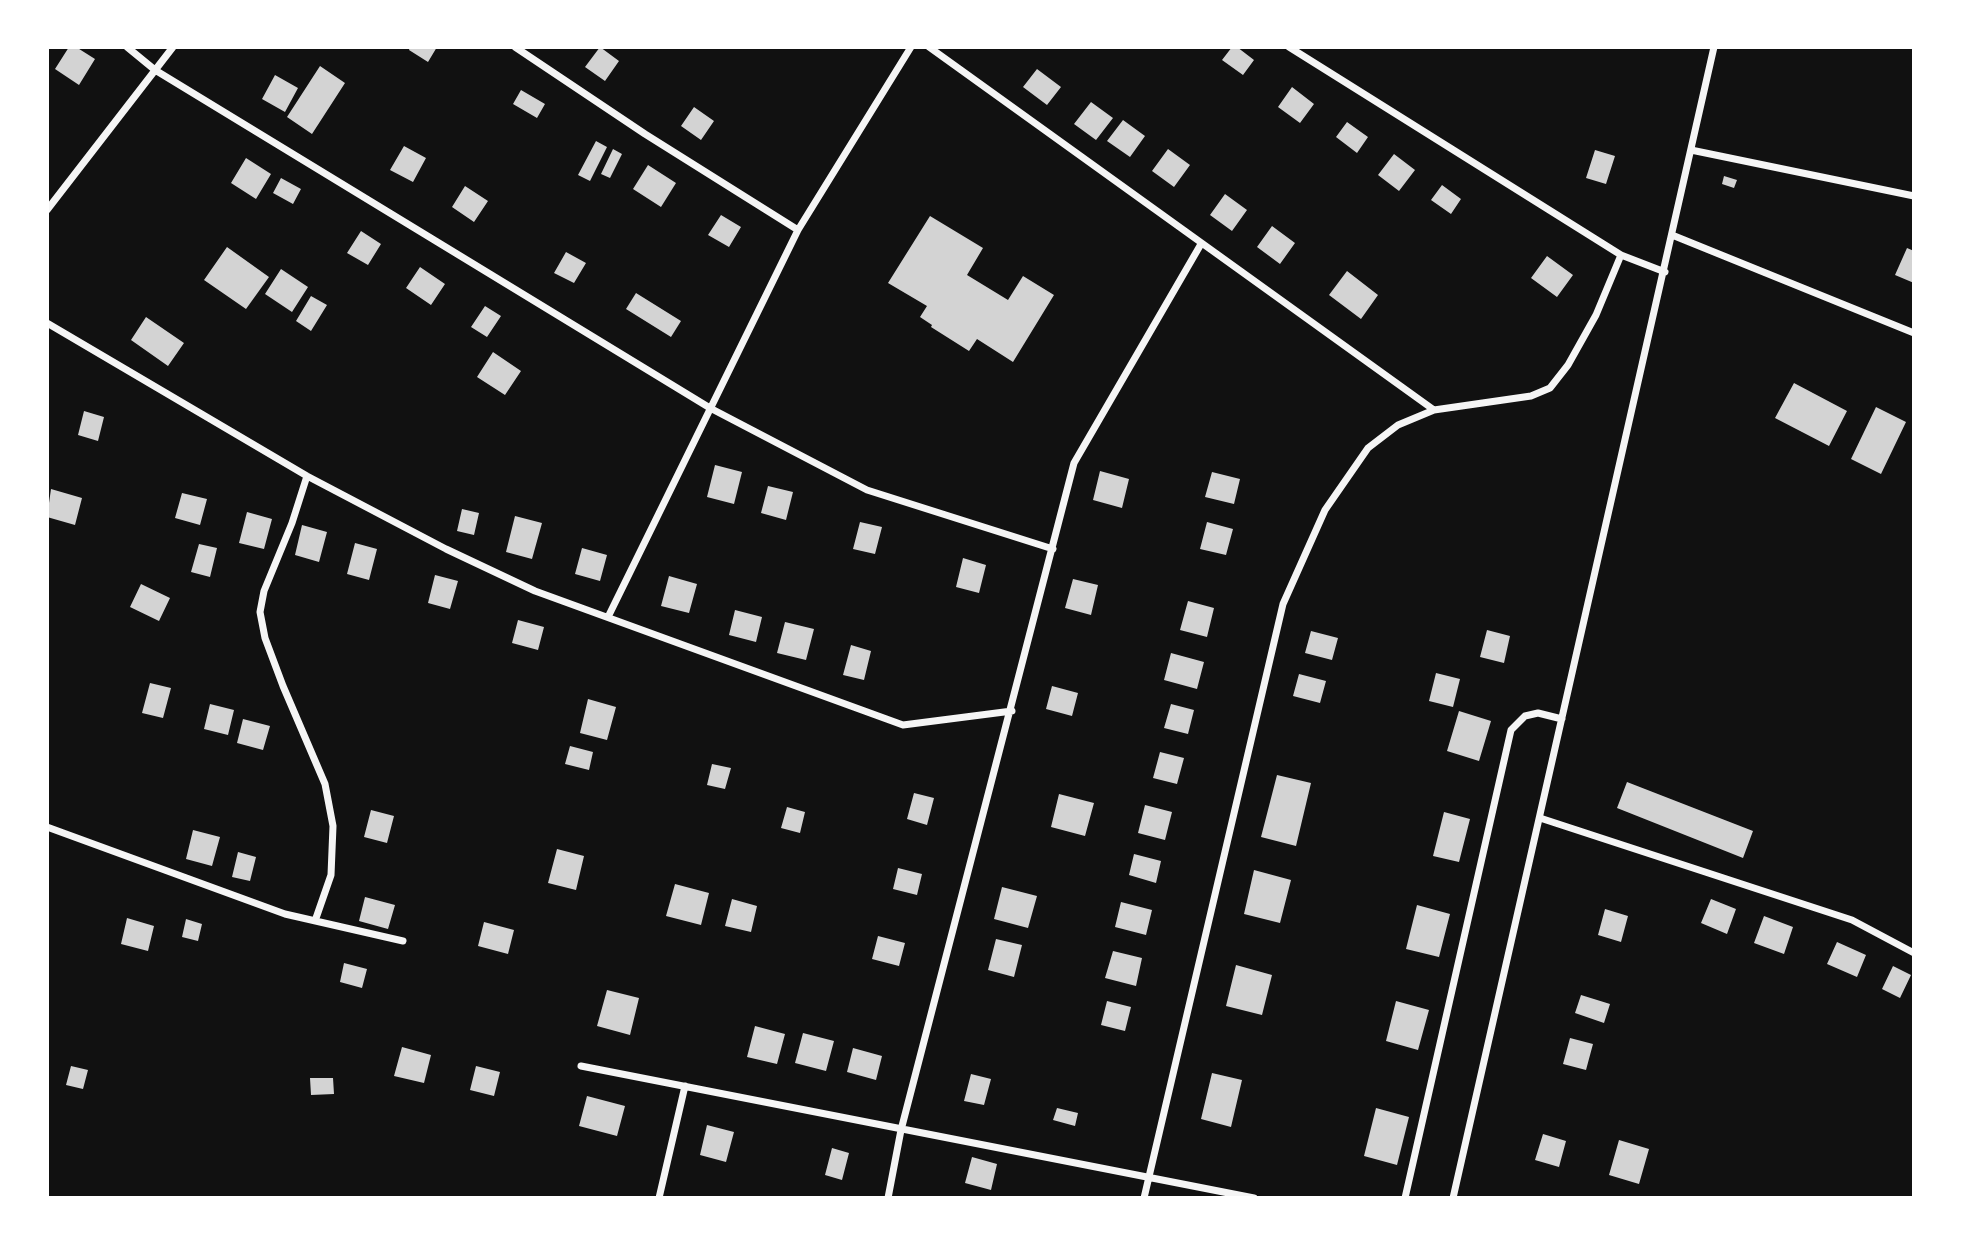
<!DOCTYPE html>
<style>
body{margin:0}
#map{position:relative;width:1961px;height:1245px;overflow:hidden;background:#111;font-family:"Exo 2",sans-serif}
canvas{display:block}
.frame{position:absolute;inset:0;border:49px solid #fff;pointer-events:none}
</style>
<div id="map">
<canvas width="1961" height="1245"></canvas>
<div class="frame"></div>
</div>
<script>
const ctx = document.querySelector('canvas').getContext('2d');
ctx.lineJoin = 'round';
function paint(path, color) { ctx.fillStyle = color; ctx.fill(path, 'evenodd'); }
const poly = rows => new Path2D(rows.map(r => 'M' + r).join(''));
function stroke(path, color, width, dash) { ctx.strokeStyle = color; ctx.lineWidth = width; ctx.lineCap = dash ? 'butt' : 'round'; ctx.setLineDash(dash || []); ctx.stroke(path); }
const building = poly([
 [69,47,76,47,95,59,79,85,55,69],
 [410,47,437,47,428,62,409,50],
 [600,47,619,61,605,81,585,67],
 [1232,47,1237,47,1254,60,1243,75,1222,60],
 [320,66,345,83,312,134,287,117],
 [1037,69,1061,87,1047,105,1023,87],
 [275,75,298,88,285,112,262,99],
 [1292,87,1314,104,1300,123,1278,107],
 [521,90,545,104,537,118,513,104],
 [1091,102,1113,118,1096,140,1074,124],
 [694,107,714,121,701,140,681,126],
 [1123,120,1145,136,1130,157,1107,141],
 [1347,122,1368,137,1357,153,1336,137],
 [596,141,607,147,590,181,578,175],
 [404,146,426,158,413,182,390,170],
 [613,149,622,154,610,178,601,174],
 [1168,149,1190,165,1174,187,1152,171],
 [1595,150,1615,156,1606,184,1586,178],
 [1394,154,1415,170,1399,191,1378,175],
 [246,158,271,174,256,199,231,183],
 [648,165,676,183,661,207,633,189],
 [1724,176,1737,180,1734,188,1722,184],
 [281,178,301,189,293,204,273,193],
 [1442,185,1461,199,1451,214,1431,200],
 [465,186,488,201,474,222,452,207],
 [1225,194,1247,210,1232,231,1210,215],
 [721,215,741,227,729,247,708,235],
 [930,216,983,248,967,275,1008,300,1023,276,1054,295,1013,362,977,339,969,351,931,327,932,325,920,317,927,306,888,283],
 [1272,226,1295,243,1280,264,1257,247],
 [361,231,381,244,368,265,347,253],
 [227,247,269,277,246,309,204,280],
 [1907,248,1914,251,1914,283,1895,275],
 [566,252,586,263,574,283,554,273],
 [1547,256,1573,275,1557,297,1531,278],
 [420,267,445,284,431,305,406,288],
 [281,269,308,287,292,312,265,294],
 [1347,271,1378,295,1361,319,1329,295],
 [636,293,681,321,671,337,626,309],
 [311,296,327,305,311,331,296,321],
 [485,306,501,316,487,337,471,327],
 [146,317,184,343,168,366,131,340],
 [493,352,521,371,505,395,477,377],
 [1794,383,1847,411,1829,446,1775,418],
 [1876,407,1906,422,1881,474,1851,459],
 [84,411,104,417,98,441,78,435],
 [715,465,742,472,734,504,707,497],
 [1100,471,1129,479,1122,508,1093,500],
 [1212,472,1240,479,1234,504,1205,497],
 [768,486,793,492,786,520,761,513],
 [51,489,82,498,75,525,47,517],
 [182,493,207,499,200,525,175,518],
 [462,509,479,513,474,535,457,531],
 [247,512,272,519,264,549,239,543],
 [515,516,542,523,532,559,506,552],
 [860,522,882,527,875,554,853,549],
 [1207,522,1233,529,1226,555,1200,549],
 [302,525,327,532,319,562,295,555],
 [355,543,377,549,369,580,347,574],
 [199,544,217,548,210,577,191,572],
 [582,548,607,555,600,581,575,574],
 [963,558,986,565,979,593,956,587],
 [435,575,458,581,450,609,428,603],
 [669,576,697,584,689,613,661,606],
 [1073,579,1098,585,1091,615,1065,608],
 [141,584,170,598,159,621,130,607],
 [1188,601,1214,608,1207,637,1180,630],
 [735,610,762,617,756,642,729,635],
 [518,620,544,627,538,650,512,643],
 [785,622,814,629,806,660,777,653],
 [1487,630,1510,636,1504,663,1480,657],
 [1311,631,1338,638,1332,660,1305,653],
 [851,645,871,651,864,680,843,675],
 [1171,653,1204,662,1197,689,1164,680],
 [1436,673,1460,679,1453,707,1429,701],
 [1299,674,1326,681,1320,703,1293,696],
 [150,683,171,688,163,718,142,713],
 [1052,686,1078,693,1072,716,1046,709],
 [588,699,616,707,607,740,580,733],
 [210,704,234,710,228,735,204,729],
 [1171,704,1194,710,1188,734,1164,728],
 [1459,711,1491,721,1479,761,1447,751],
 [243,719,270,726,263,750,237,743],
 [570,746,593,752,589,770,565,764],
 [1160,752,1184,758,1177,784,1153,778],
 [712,764,731,768,725,789,707,785],
 [1277,775,1311,783,1296,846,1261,837],
 [1627,782,1753,831,1743,858,1617,808],
 [914,793,934,798,927,825,907,819],
 [1059,794,1094,803,1085,836,1051,827],
 [1145,805,1172,812,1165,840,1138,833],
 [787,807,805,812,800,833,781,828],
 [371,810,394,816,387,843,364,837],
 [1444,812,1470,819,1459,862,1433,856],
 [193,830,220,837,212,866,186,859],
 [557,849,584,856,576,890,548,883],
 [238,852,256,857,250,881,232,877],
 [1134,854,1161,861,1156,883,1129,875],
 [898,868,922,874,917,895,893,889],
 [1254,870,1291,880,1280,923,1244,914],
 [675,884,709,893,701,925,666,916],
 [1002,887,1037,896,1028,928,994,919],
 [365,897,395,905,388,929,359,921],
 [732,899,757,906,751,932,725,926],
 [1711,899,1736,909,1727,934,1701,923],
 [1121,902,1152,910,1146,935,1115,927],
 [1417,905,1450,914,1439,957,1406,949],
 [1605,909,1628,916,1621,942,1598,935],
 [1764,916,1793,927,1784,954,1754,943],
 [127,918,154,926,148,951,121,944],
 [186,919,202,924,198,941,182,937],
 [484,922,514,930,508,954,478,946],
 [878,936,905,943,899,966,872,959],
 [996,939,1022,945,1014,977,988,970],
 [1837,942,1866,955,1857,977,1827,964],
 [1113,951,1142,958,1136,986,1105,978],
 [344,963,367,969,362,988,340,982],
 [1236,965,1272,975,1262,1015,1226,1006],
 [1893,966,1911,975,1900,998,1882,989],
 [607,990,639,998,630,1035,597,1026],
 [1581,995,1610,1004,1604,1023,1575,1013],
 [1107,1001,1131,1007,1125,1031,1101,1025],
 [1396,1001,1429,1010,1418,1050,1386,1041],
 [755,1026,785,1034,777,1064,747,1057],
 [803,1033,834,1041,826,1071,795,1063],
 [1570,1038,1593,1044,1586,1070,1563,1064],
 [402,1047,431,1055,424,1083,394,1076],
 [853,1048,882,1056,876,1080,847,1072],
 [71,1066,88,1070,83,1089,66,1085],
 [476,1066,500,1072,494,1096,470,1090],
 [1212,1073,1242,1080,1231,1127,1201,1119],
 [971,1074,991,1079,984,1105,964,1101],
 [310,1078,333,1078,334,1094,311,1095],
 [587,1096,625,1106,617,1136,579,1126],
 [1057,1108,1078,1113,1075,1126,1053,1120],
 [1376,1108,1409,1117,1397,1165,1364,1156],
 [707,1125,734,1132,726,1162,700,1155],
 [1543,1134,1566,1141,1559,1167,1535,1160],
 [1619,1140,1649,1149,1639,1184,1609,1175],
 [832,1148,849,1153,842,1180,825,1175],
 [972,1157,997,1164,991,1190,965,1183]
]);
const minor = poly([
 [127,47,155,70,710,408,867,490,1053,549],
 [515,47,645,134,798,230],
 [929,47,1434,410,1531,396,1550,388,1568,365,1596,315,1621,255],
 [1289,47,1621,255,1665,272],
 [1691,150,1914,196],
 [47,210,173,47],
 [1672,235,1914,333],
 [47,323,307,476,446,549,535,591,903,725,1012,711],
 [307,476,292,523,264,591,260,612,265,638,283,686,325,784,333,826,331,875,315,921],
 [609,615,798,230,911,47],
 [1540,818,1852,920,1914,953],
 [47,827,285,914,403,941],
 [581,1066,1254,1198],
 [659,1198,685,1086],
 [888,1198,901,1130,1074,463,1201,244],
 [1144,1198,1283,604,1325,510,1368,448,1398,425,1434,410],
 [1405,1198,1511,730,1525,716,1538,713,1562,719],
 [1453,1198,1714,47]
]);
paint(building, '#d3d3d3');
stroke(minor, '#f5f5f5', 7);
</script>
